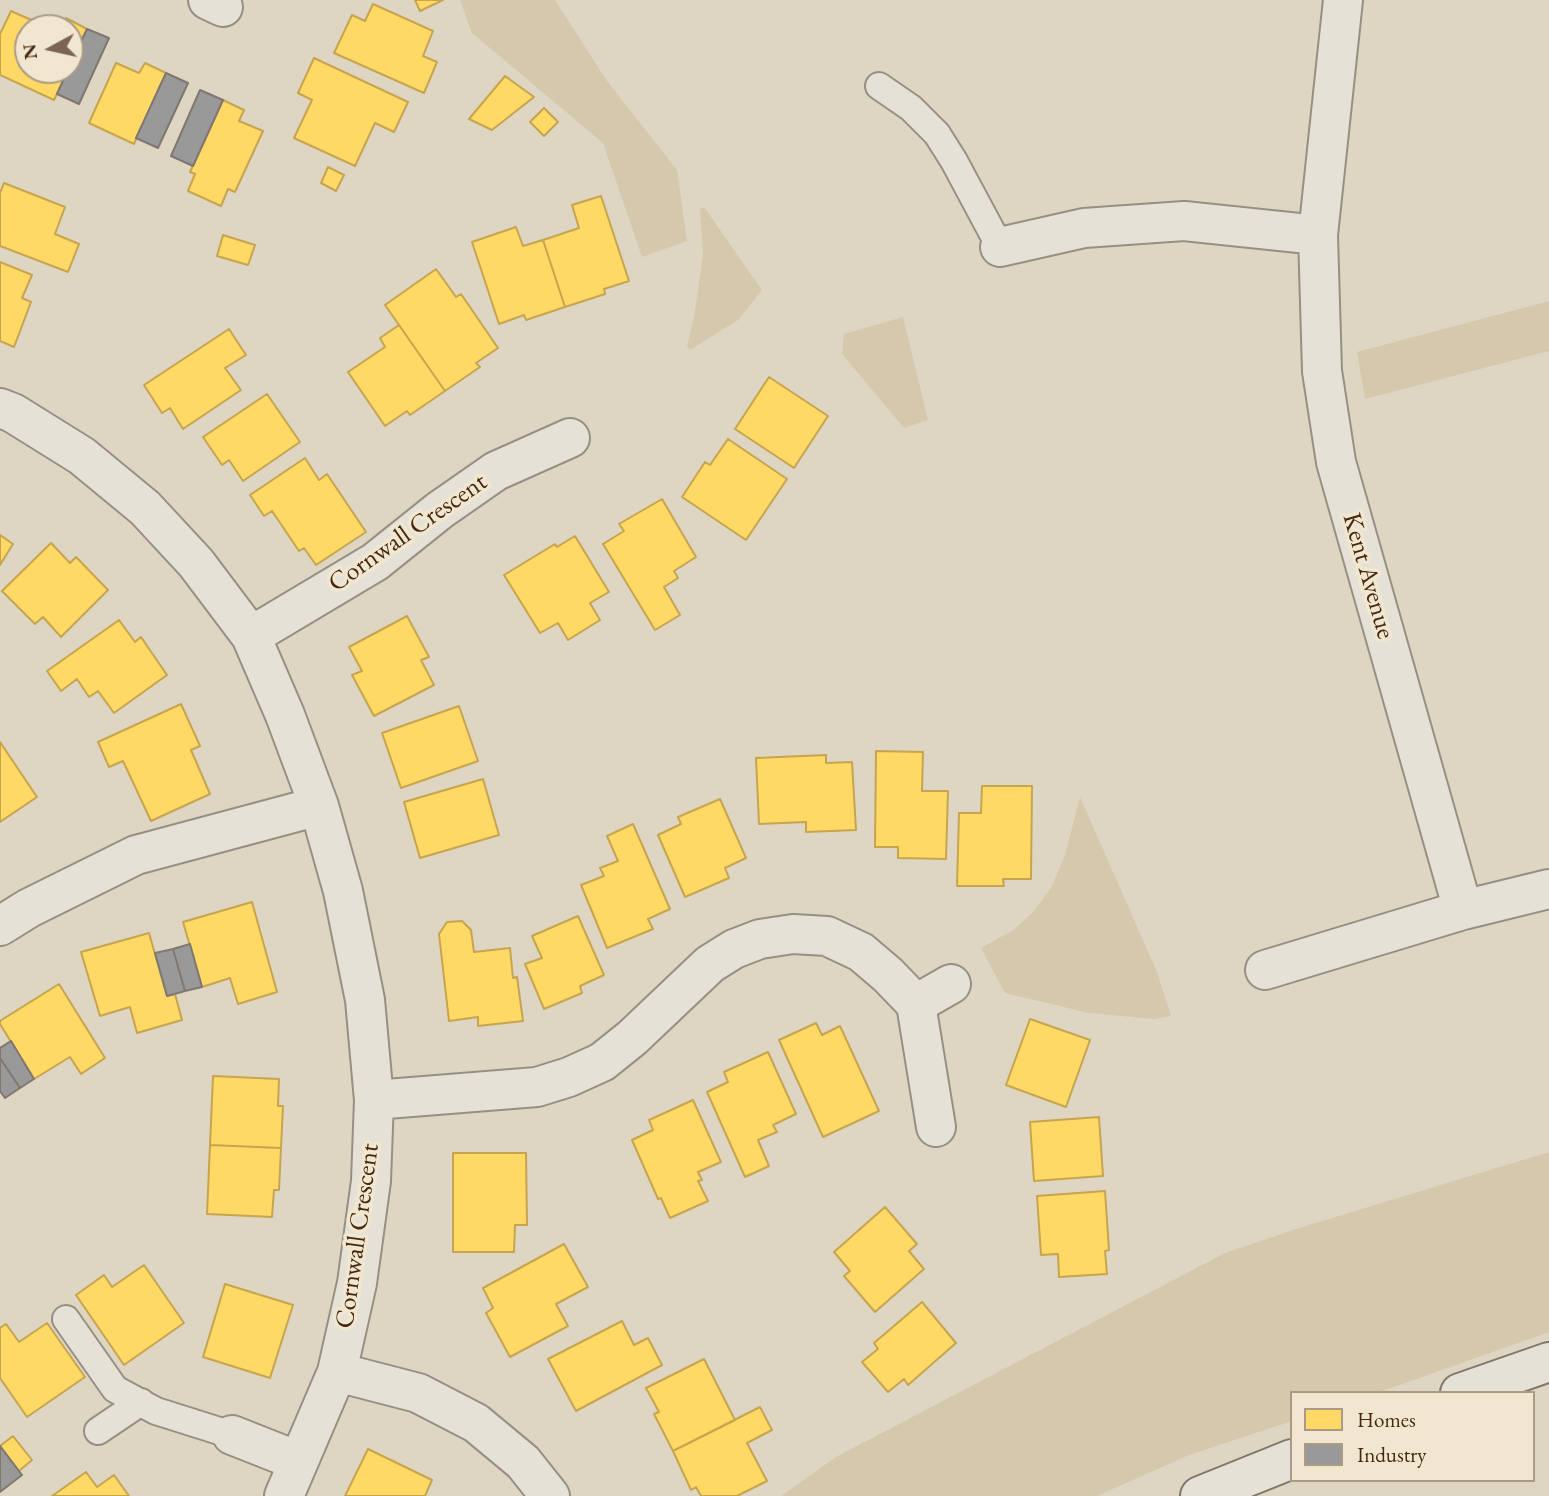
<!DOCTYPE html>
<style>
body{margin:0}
#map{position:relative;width:1549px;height:1496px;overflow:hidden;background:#ded6c3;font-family:"EB Garamond",serif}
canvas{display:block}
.legend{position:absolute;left:1290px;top:1391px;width:245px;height:91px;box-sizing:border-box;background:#f1e7d0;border:2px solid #ac9a85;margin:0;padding:9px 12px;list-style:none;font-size:21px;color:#452715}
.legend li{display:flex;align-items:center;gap:14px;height:35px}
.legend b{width:35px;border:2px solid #ac9a85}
.north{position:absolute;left:14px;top:14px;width:70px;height:70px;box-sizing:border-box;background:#f1e7d0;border:2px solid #ac9a85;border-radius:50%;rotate:262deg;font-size:19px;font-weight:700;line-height:28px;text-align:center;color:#452715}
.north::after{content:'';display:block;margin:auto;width:24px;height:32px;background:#7b6452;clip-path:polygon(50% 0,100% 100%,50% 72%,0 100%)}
</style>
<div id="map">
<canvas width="1549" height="1496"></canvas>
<ul class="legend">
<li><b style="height:19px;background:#ffd966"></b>Homes</li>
<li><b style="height:19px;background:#999"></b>Industry</li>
</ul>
<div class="north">N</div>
</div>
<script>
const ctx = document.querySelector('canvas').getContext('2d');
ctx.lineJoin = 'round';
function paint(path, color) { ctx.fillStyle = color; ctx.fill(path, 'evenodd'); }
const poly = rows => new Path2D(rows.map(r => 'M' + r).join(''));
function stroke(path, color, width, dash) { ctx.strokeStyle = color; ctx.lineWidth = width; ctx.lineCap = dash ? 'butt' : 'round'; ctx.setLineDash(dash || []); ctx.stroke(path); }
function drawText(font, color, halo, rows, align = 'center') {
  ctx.font = font + ' "EB Garamond",serif'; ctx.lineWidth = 7; ctx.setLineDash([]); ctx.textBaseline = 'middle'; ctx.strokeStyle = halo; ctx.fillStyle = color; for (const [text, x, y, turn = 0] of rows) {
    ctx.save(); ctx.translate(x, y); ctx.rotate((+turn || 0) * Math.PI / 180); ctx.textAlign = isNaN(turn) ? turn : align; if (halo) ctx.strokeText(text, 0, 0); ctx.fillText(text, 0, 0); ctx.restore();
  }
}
const green = poly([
 [460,0,555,0,607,81,677,170,687,241,642,257,603,143,472,33],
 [704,207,762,290,738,320,690,350,687,346,694,318,703,255,700,209],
 [1549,301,1549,351,1365,399,1357,352],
 [903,317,928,420,904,428,842,354,844,334],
 [1080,797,1157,972,1171,1016,1154,1019,1089,1013,1005,993,981,948,1015,929,1035,910,1052,886,1065,855],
 [1549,1152,1549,1332,1377,1393,1292,1393,1292,1421,1189,1455,1097,1496,781,1496,836,1457,1225,1253,1296,1229]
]);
const homes = poly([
 [415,0,443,0,420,11,415,0],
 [373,4,433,31,423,56,437,62,424,93,334,53,352,15,365,21,373,4],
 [11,11,36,22,37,19,58,28,28,28,28,70,68,70,54,100,0,75,0,34,11,11],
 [66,18,87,29,70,65,70,28,62,28,66,18],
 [314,58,408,102,394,132,375,123,355,166,294,138,312,100,298,93,314,58],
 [116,63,139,73,145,63,166,73,134,144,89,123,116,63],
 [505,76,534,97,492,130,469,119,505,76],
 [223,100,244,110,239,121,263,131,235,192,228,189,221,206,188,191,195,174,190,172,223,100],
 [544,108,558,122,544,136,530,122,544,108],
 [328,167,344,175,336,191,321,183,328,167],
 [4,183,65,207,55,234,79,244,68,272,0,246,0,193,4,183],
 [601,196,629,281,604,289,605,294,565,307,543,240,579,228,572,205,601,196],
 [516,227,523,246,543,240,565,307,526,320,524,315,499,324,472,242,516,227],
 [223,235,255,245,248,265,217,256,223,235],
 [0,262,32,275,22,298,31,302,14,347,0,341,0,262],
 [436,269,456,297,461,294,498,348,476,363,480,367,445,391,385,305,436,269],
 [399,325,445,391,410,415,407,411,385,426,348,372,385,347,380,338,399,325],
 [229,329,246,355,225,368,241,390,183,429,170,408,162,413,144,385,229,329],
 [769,377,828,416,794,468,735,429,769,377],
 [267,394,300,442,243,481,229,460,222,465,203,437,267,394],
 [728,439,787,479,746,540,682,497,705,462,710,465,728,439],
 [305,458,319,480,327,474,366,532,316,565,304,548,299,551,272,511,264,516,250,495,305,458],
 [662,499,696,557,674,571,678,578,664,587,680,615,655,630,603,544,624,531,619,524,662,499],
 [0,535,13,544,0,565,0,535],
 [575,536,609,592,590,603,600,620,568,640,558,623,540,633,504,575,555,544,557,547,575,536],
 [51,543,70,563,76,557,108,590,61,637,43,617,35,624,2,591,51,543],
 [407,616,429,657,421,660,434,685,374,716,352,675,362,671,349,647,407,616],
 [119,620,135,642,141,637,167,675,114,713,98,691,89,697,77,679,61,691,47,671,119,620],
 [181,704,200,746,191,750,210,794,151,821,123,761,109,767,98,742,181,704],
 [459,706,478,761,401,788,382,733,459,706],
 [0,742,37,797,0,822,0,742],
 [876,751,923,752,922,791,948,791,946,859,898,858,898,847,875,847,876,751],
 [826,755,826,763,852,762,856,830,806,832,806,822,759,824,756,758,826,755],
 [483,779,499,835,420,858,404,802,483,779],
 [982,786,1032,786,1031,879,1003,879,1004,886,957,886,959,813,981,813,982,786],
 [720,799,746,858,725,868,729,878,685,897,658,835,681,824,678,817,720,799],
 [633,824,670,909,648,919,653,929,607,948,581,885,604,876,600,868,618,861,607,836,633,824],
 [252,902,277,992,238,1004,230,978,202,987,183,922,252,902],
 [578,916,604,975,580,986,582,993,544,1009,525,964,542,958,532,936,578,916],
 [462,921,471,930,474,952,510,948,513,978,517,977,523,1021,478,1026,478,1017,449,1021,439,934,447,922,462,921],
 [149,933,167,996,175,994,182,1020,137,1033,130,1007,100,1016,81,952,149,933],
 [59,984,105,1058,81,1074,70,1057,34,1079,0,1024,0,1021,59,984],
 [1030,1019,1090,1040,1066,1107,1006,1085,1030,1019],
 [816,1023,822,1035,840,1026,879,1111,823,1137,779,1040,816,1023],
 [768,1052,796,1114,773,1125,777,1132,758,1140,769,1166,745,1177,707,1092,728,1082,724,1072,768,1052],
 [213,1076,279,1079,278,1106,283,1106,281,1148,210,1145,213,1076],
 [693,1100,721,1162,698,1172,702,1180,698,1181,708,1201,670,1218,661,1198,658,1199,632,1140,653,1130,649,1120,693,1100],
 [1099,1117,1103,1176,1034,1181,1030,1122,1099,1117],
 [210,1145,281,1148,279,1190,274,1190,272,1217,207,1214,210,1145],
 [453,1153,526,1153,527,1225,515,1225,514,1252,453,1252,453,1153],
 [1105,1191,1109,1250,1105,1251,1107,1274,1059,1277,1058,1254,1041,1255,1037,1196,1105,1191],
 [885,1207,917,1244,909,1251,924,1269,875,1312,844,1276,850,1271,834,1252,885,1207],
 [564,1244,588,1287,556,1304,568,1326,510,1357,486,1313,493,1308,483,1288,564,1244],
 [144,1265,184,1323,124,1365,76,1295,104,1275,112,1287,144,1265],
 [225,1284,293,1305,270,1378,203,1357,225,1284],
 [922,1302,956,1343,908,1385,904,1379,888,1392,862,1362,878,1349,874,1343,922,1302],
 [622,1321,634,1345,648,1338,662,1365,576,1411,548,1359,622,1321],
 [47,1323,85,1377,27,1417,0,1378,0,1328,6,1324,19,1342,47,1323],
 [704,1359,735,1420,673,1451,654,1414,659,1412,646,1388,704,1359],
 [760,1407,772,1430,747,1443,767,1481,737,1496,701,1496,696,1487,691,1490,673,1451,760,1407],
 [13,1436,32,1460,19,1471,0,1446,13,1436],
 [368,1449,432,1480,425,1496,345,1496,368,1449],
 [86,1472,97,1487,114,1475,129,1496,52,1496,86,1472]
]);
const industry = poly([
 [87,29,109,38,79,104,57,94,68,70,70,70,70,65,87,29],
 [166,73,188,83,158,148,136,138,166,73],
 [200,90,223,100,193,166,171,156,200,90],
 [190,944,202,987,185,991,173,949,190,944],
 [173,949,185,991,167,996,155,953,173,949],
 [11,1041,34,1079,20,1088,0,1058,0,1048,11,1041],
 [0,1058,20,1088,5,1098,0,1091,0,1058],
 [0,1446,22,1475,0,1492,0,1446]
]);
const lane = poly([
 [879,86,911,108,937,134,954,161,1000,247],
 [66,1319,115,1389,156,1411,232,1435],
 [98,1431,141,1402]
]);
const street = poly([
 [208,0,223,7],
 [1343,0,1318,235,1322,371,1336,462,1463,910],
 [1000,247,1084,228,1184,221,1318,235],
 [0,408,13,413,82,456,145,508,196,563,251,636,285,715,319,806,343,891,365,1000,374,1100,371,1181,357,1283,337,1372,284,1496],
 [251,636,375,562,440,510,496,471,570,438],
 [0,926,29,908,136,855,319,806],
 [1265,970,1463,910,1549,889],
 [916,1004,951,984],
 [374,1100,537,1087,569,1077,602,1062,632,1038,710,964,734,949,760,939,793,934,827,936,861,952,888,975,916,1004,936,1127],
 [337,1372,418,1393,476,1423,523,1462,550,1496],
 [232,1435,298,1461]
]);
const secondary = poly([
 [1460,1393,1549,1362],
 [1200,1496,1292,1459]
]);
const streetNames = [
 ["Cornwall Crescent",408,533,-35],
 ["Kent Avenue",1368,576,74],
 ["Cornwall Crescent",358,1236,-82]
];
paint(green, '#d5c8ad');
paint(homes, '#ffd966');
stroke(homes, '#c7a44e', 2);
paint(industry, '#999');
stroke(industry, '#807771', 2);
stroke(lane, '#988f83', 30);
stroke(street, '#988f83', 42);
stroke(secondary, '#81786c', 42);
stroke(lane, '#e5e1d7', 26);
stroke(street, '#e5e1d7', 38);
stroke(secondary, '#e5e1d7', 38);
drawText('26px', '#452715', '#f1e7d0', streetNames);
</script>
